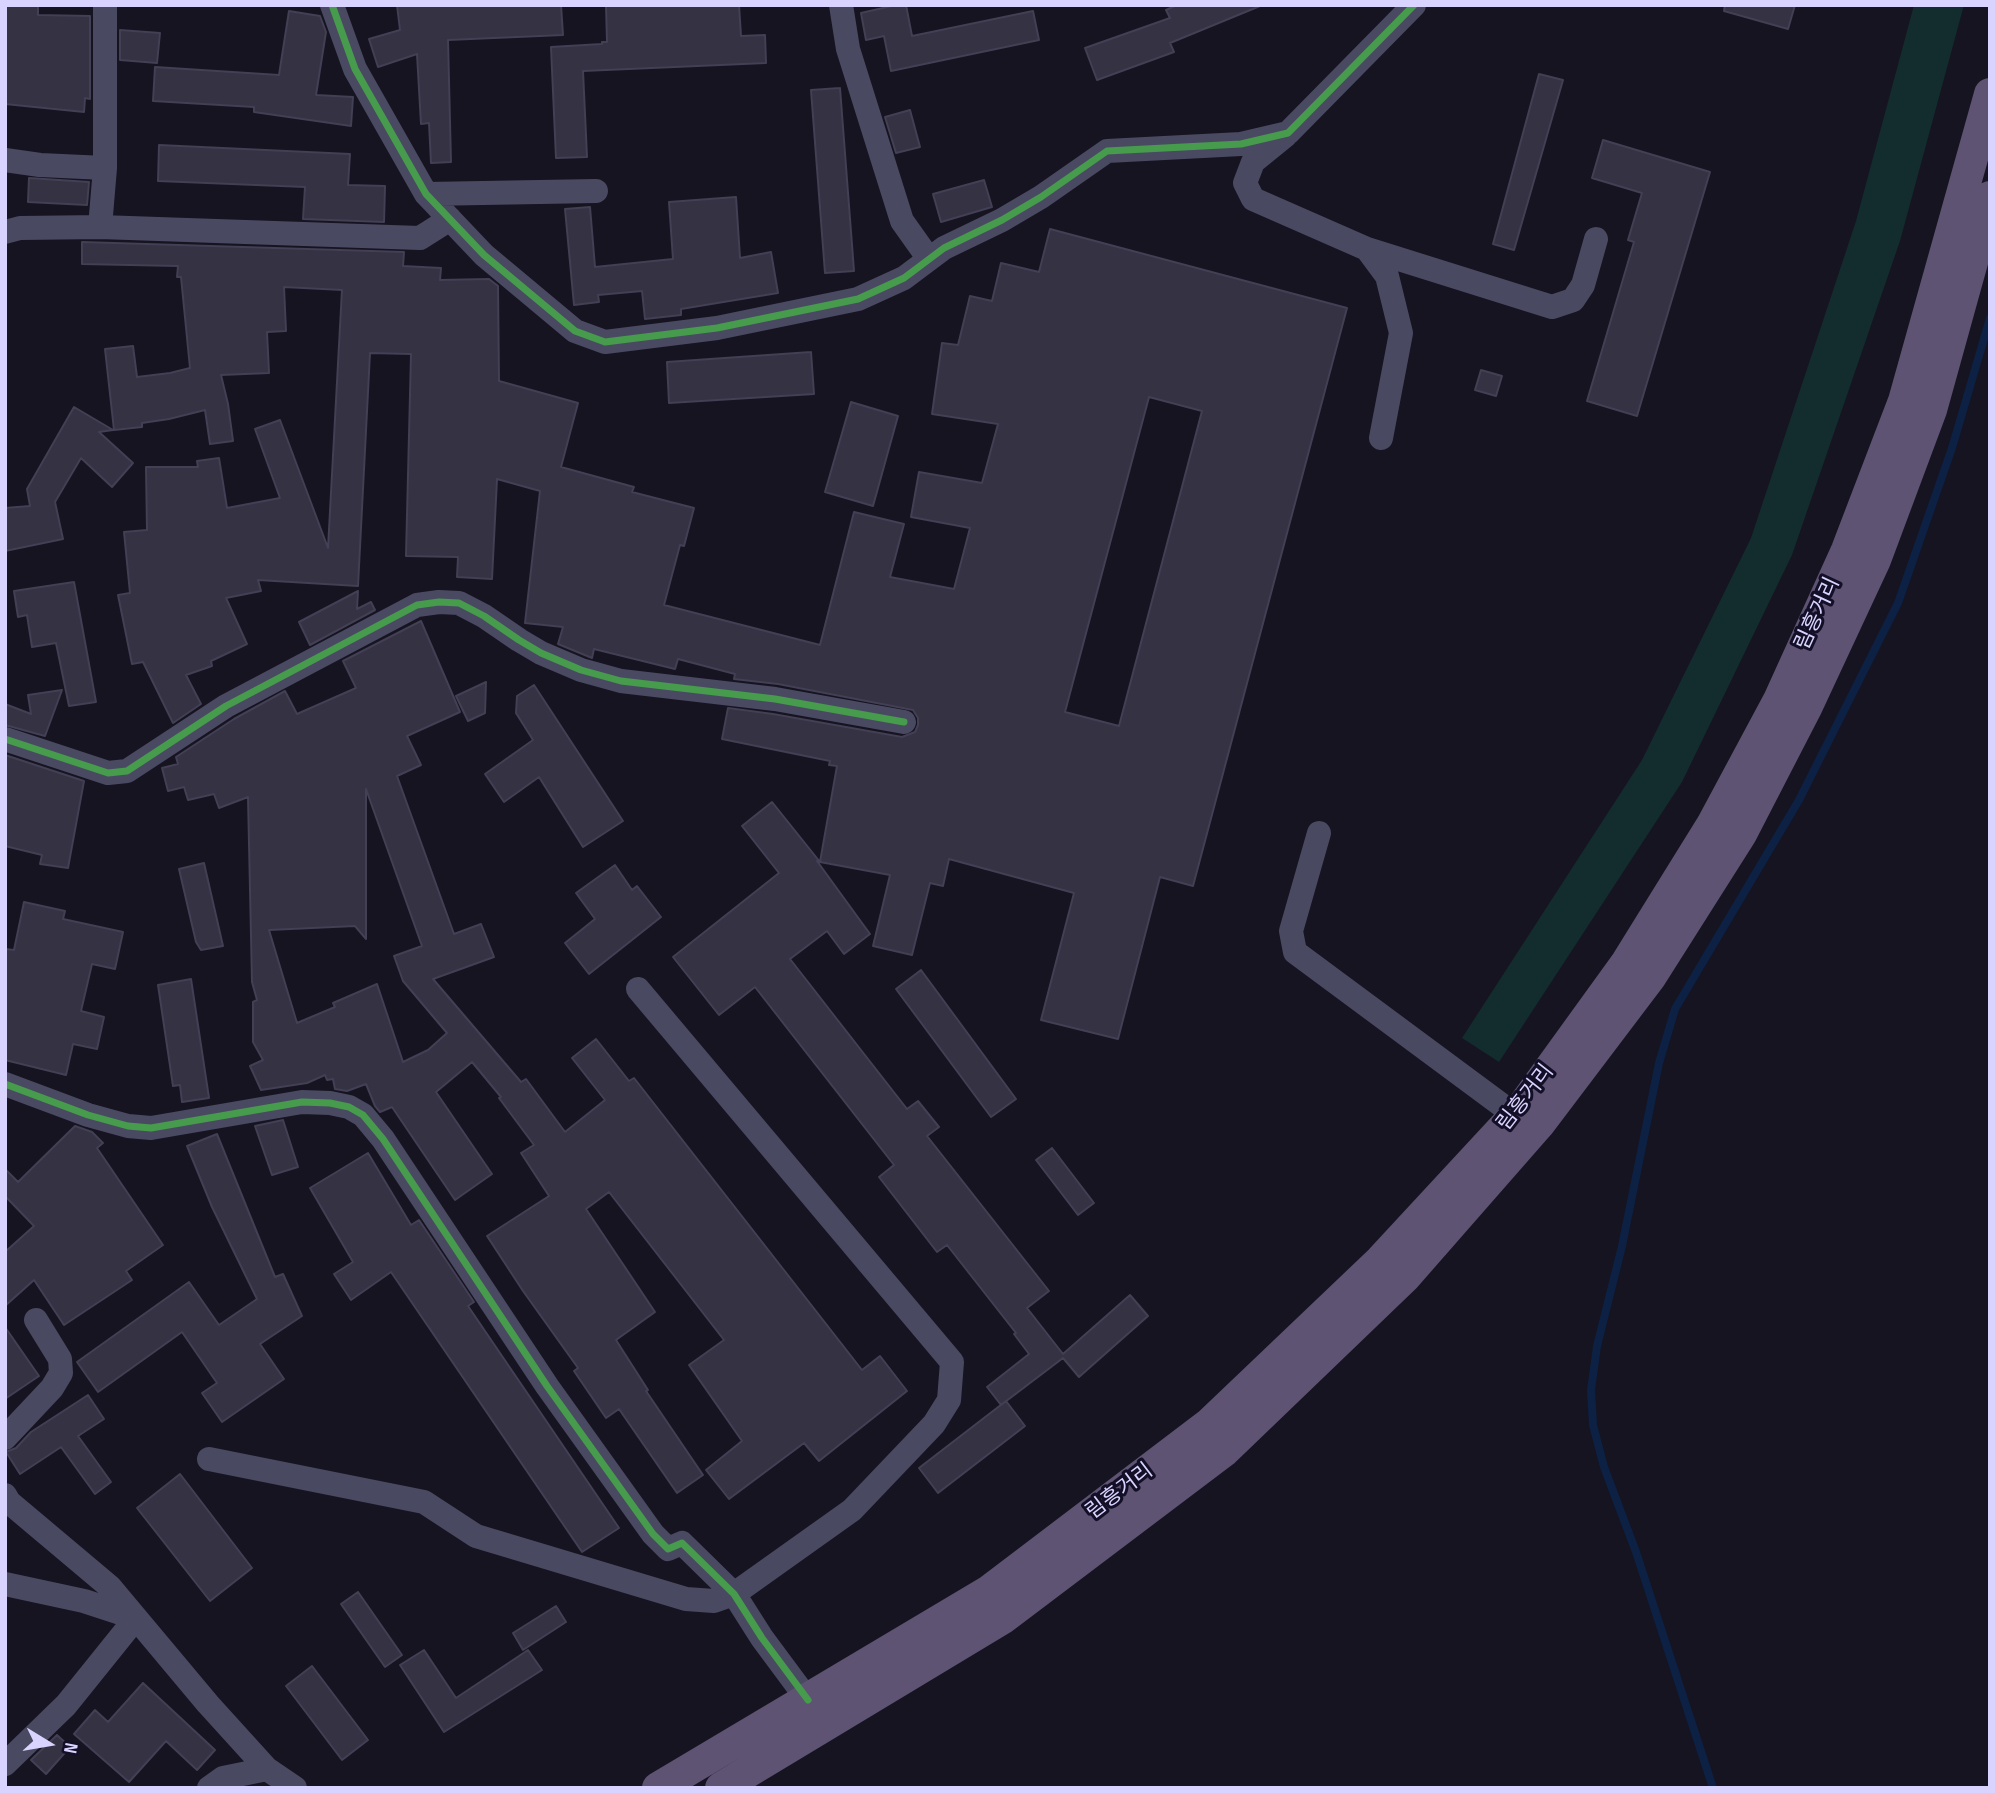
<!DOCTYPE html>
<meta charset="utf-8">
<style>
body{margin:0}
#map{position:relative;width:1995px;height:1793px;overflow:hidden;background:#161421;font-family:"Sofia Sans Condensed",sans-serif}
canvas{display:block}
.frame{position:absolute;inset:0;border:7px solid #d9d4ff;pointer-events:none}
.north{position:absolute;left:14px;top:1709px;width:70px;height:70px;-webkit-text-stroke:5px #130f26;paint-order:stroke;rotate:101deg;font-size:19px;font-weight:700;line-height:28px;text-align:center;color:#d9d4ff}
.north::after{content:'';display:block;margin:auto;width:24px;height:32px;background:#d9d4ff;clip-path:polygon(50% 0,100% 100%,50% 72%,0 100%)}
</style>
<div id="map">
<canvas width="1995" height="1793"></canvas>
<div class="frame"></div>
<div class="north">N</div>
</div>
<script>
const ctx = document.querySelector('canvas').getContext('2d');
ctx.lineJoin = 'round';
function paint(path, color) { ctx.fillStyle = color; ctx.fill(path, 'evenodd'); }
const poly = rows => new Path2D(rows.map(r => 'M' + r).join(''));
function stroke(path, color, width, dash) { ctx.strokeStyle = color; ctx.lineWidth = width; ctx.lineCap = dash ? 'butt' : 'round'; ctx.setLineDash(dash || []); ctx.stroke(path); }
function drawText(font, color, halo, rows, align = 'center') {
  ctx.font = font + ' "Sofia Sans Condensed","Noto Sans KR",sans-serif'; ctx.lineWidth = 6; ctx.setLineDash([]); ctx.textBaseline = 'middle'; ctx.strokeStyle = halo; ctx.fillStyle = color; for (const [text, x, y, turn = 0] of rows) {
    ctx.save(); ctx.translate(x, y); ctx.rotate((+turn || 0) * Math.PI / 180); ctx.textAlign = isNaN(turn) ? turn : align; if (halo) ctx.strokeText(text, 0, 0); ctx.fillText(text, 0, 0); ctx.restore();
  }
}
const green = poly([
 [1914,5,1964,5,1900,241,1792,555,1682,782,1499,1062,1462,1038,1642,760,1751,538,1856,221]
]);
const stream = poly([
 [1713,1788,1636,1552,1604,1467,1593,1425,1591,1390,1597,1346,1622,1246,1659,1063,1675,1009,1799,800,1898,603,1952,448,1990,318]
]);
const building = poly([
 [5,5,38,5,38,15,90,16,90,99,85,98,84,112,5,104,5,5],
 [397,5,561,5,563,35,448,40,451,162,431,163,429,123,421,124,417,54,378,67,369,39,400,30,397,5],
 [606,5,739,5,741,36,765,35,766,63,583,71,587,157,556,158,551,47,602,44,602,42,607,42,606,5],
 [896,5,906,5,912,36,1033,11,1039,40,891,71,884,36,866,40,861,13,896,5],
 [1177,5,1260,6,1170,43,1174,52,1097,80,1085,48,1170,18,1166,10,1177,5],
 [1725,5,1795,5,1788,29,1724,11,1725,5],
 [289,11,320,16,326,32,316,95,353,97,351,126,254,112,254,107,153,101,155,67,279,75,289,11],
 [120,30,160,33,157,63,120,60,120,30],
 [1539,74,1563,80,1514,250,1493,244,1539,74],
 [840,88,854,271,825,273,811,90,840,88],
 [910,110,920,147,896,153,885,117,910,110],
 [1603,140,1710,172,1637,416,1587,401,1634,242,1628,240,1642,193,1592,178,1603,140],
 [159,145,350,154,348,185,385,186,384,222,303,219,305,187,158,181,159,145],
 [29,178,89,182,87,205,28,202,29,178],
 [984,180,992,207,941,222,933,194,984,180],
 [736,197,740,258,771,252,778,293,681,309,681,315,645,319,642,291,598,295,599,302,574,305,565,209,590,207,595,267,673,259,669,202,736,197],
 [1050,229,1347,308,1193,886,1160,877,1118,1039,1041,1020,1074,893,949,859,943,886,930,883,912,955,873,946,890,875,820,862,837,766,829,765,830,761,722,739,728,708,773,714,902,737,915,732,918,725,918,718,913,710,778,684,734,679,735,674,678,659,675,669,594,649,592,658,558,644,563,627,525,623,540,491,497,479,492,579,457,577,458,557,406,556,411,354,370,353,358,586,258,580,261,591,226,598,247,644,211,661,212,666,186,675,201,704,173,723,143,662,132,664,118,595,130,593,124,532,147,530,146,467,198,467,197,461,219,458,227,508,280,498,255,429,280,420,328,548,342,290,284,287,286,331,267,332,269,373,221,375,228,404,233,441,210,444,205,410,169,419,142,423,142,427,114,430,105,349,133,346,137,377,170,373,190,368,181,277,177,277,178,266,82,264,82,242,404,252,403,266,441,268,440,280,489,279,498,286,499,381,578,403,561,467,634,487,632,492,694,508,684,546,680,545,664,605,820,645,854,512,904,524,890,577,954,589,970,528,911,517,919,472,982,483,998,424,932,414,942,343,958,345,970,296,992,301,1001,263,1039,272,1050,229],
 [1149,397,1202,411,1119,726,1065,712,1149,397],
 [811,352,814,394,669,403,667,362,811,352],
 [1481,370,1502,376,1496,396,1475,390,1481,370],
 [851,402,898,416,873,506,825,492,851,402],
 [74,407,113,430,99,432,133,463,112,487,81,458,55,502,63,539,5,551,5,508,30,506,27,489,74,407],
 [74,582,96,702,69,706,56,643,32,647,27,615,18,617,14,591,74,582],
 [358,591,357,609,371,602,375,610,310,645,299,622,358,591],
 [421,621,460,712,407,736,421,765,397,776,454,934,481,924,494,957,433,979,521,1082,526,1079,565,1132,605,1100,572,1058,596,1039,629,1081,634,1078,862,1370,880,1356,907,1391,819,1461,804,1443,729,1499,706,1470,742,1441,689,1365,724,1340,609,1192,586,1209,655,1312,616,1340,648,1390,646,1391,703,1475,677,1493,619,1409,606,1418,574,1371,578,1368,523,1291,487,1236,549,1196,521,1153,534,1145,499,1098,501,1097,472,1062,436,1092,492,1174,455,1200,392,1107,380,1112,375,1106,366,1084,347,1091,335,1089,333,1079,327,1080,325,1075,307,1083,261,1090,250,1066,263,1060,253,1042,253,1002,257,1000,252,982,248,797,219,808,214,794,188,800,184,787,168,791,162,768,178,764,176,757,234,719,285,691,297,714,356,688,343,661,421,621],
 [366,789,422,946,394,956,403,981,447,1033,428,1050,403,1062,377,984,333,1003,335,1007,297,1023,269,930,355,926,366,939,366,789],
 [486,682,485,713,468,721,456,696,486,682],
 [534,685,623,821,583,847,539,777,504,802,485,774,533,740,516,713,517,696,534,685],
 [62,690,45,736,5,725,5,704,31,714,28,695,62,690],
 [5,755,84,781,68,868,40,864,42,855,5,846,5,755],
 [772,802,820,862,817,861,870,934,844,954,827,931,790,959,907,1109,918,1101,939,1127,927,1136,1049,1291,1027,1308,1063,1354,1130,1295,1148,1316,1079,1377,1063,1358,1001,1405,987,1387,1029,1354,1014,1334,1016,1333,947,1245,937,1252,879,1177,894,1165,755,987,719,1015,673,957,779,873,742,826,772,802],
 [204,863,223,946,201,950,196,942,179,869,204,863],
 [615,865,632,890,637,886,661,917,589,974,565,943,595,919,576,893,615,865],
 [24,902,65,911,63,919,123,932,115,969,92,964,81,1011,104,1017,97,1049,73,1044,66,1075,5,1060,5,949,14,950,24,902],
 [921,970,1016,1099,991,1117,896,989,921,970],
 [191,979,209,1098,182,1102,180,1085,173,1086,158,985,191,979],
 [283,1120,298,1167,272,1175,255,1126,283,1120],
 [75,1126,92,1132,103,1143,97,1148,163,1245,126,1271,132,1280,64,1325,34,1280,5,1306,5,1252,34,1226,5,1196,5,1169,18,1182,75,1126],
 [217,1134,275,1277,283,1274,302,1316,260,1344,284,1379,222,1422,202,1393,217,1383,182,1332,98,1392,77,1362,189,1282,219,1325,257,1299,212,1207,187,1146,217,1134],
 [1052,1148,1094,1203,1078,1215,1036,1160,1052,1148],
 [368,1153,411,1225,419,1220,474,1302,468,1306,619,1528,582,1552,391,1272,351,1300,334,1274,353,1262,310,1188,368,1153],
 [5,1327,39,1376,5,1399,5,1327],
 [88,1395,104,1419,78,1436,111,1482,95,1494,61,1447,20,1474,6,1452,16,1448,31,1432,88,1395],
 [1006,1401,1025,1426,938,1493,919,1468,1006,1401],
 [180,1474,252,1568,210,1601,137,1508,180,1474],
 [358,1592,402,1655,385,1667,341,1604,358,1592],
 [556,1606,566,1622,523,1650,513,1633,556,1606],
 [424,1650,456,1698,528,1650,542,1670,444,1732,400,1665,424,1650],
 [312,1666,368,1740,342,1760,286,1686,312,1666],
 [143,1683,215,1750,197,1770,166,1741,129,1782,74,1734,95,1710,108,1722,143,1683],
 [57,1735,70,1747,46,1774,31,1760,57,1735]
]);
const minor = poly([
 [332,5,355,69,426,194,484,255,575,331,605,342,717,328,858,299,904,278,944,248,1002,220,1041,197,1107,151,1241,144,1288,133,1414,5],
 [841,5,848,49,902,221,929,259],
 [1285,136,1253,162,1245,183,1253,199,1367,249,1387,276,1401,333,1381,438],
 [5,160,40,165,105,168],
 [426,194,596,191],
 [100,227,105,168,105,5],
 [5,232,20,228,100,227,420,238,450,219],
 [1367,249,1552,307,1573,300,1583,285,1596,239],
 [5,739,108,773,127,771,226,706,417,605,439,602,459,603,484,616,519,640,541,653,581,670,621,681,775,699,904,722],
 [1319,833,1291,931,1295,952,1515,1115],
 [5,1084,88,1115,128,1126,151,1128,302,1102,330,1103,349,1107,363,1115,383,1139,547,1386,653,1534,668,1549,682,1543,734,1594,762,1638,808,1700],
 [5,1438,52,1388,61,1373,60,1359,36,1320],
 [209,1459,424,1502,476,1536,686,1599,714,1601,734,1594,852,1510,934,1424,949,1400,952,1362,638,989],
 [5,1495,9,1502,110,1587,208,1704,267,1769,295,1788],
 [5,1584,84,1601,136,1618,66,1705,5,1764],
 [209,1788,223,1778,267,1769]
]);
const major = poly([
 [658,1788,989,1591,1209,1424,1381,1260,1520,1110,1627,962,1712,825,1779,700,1847,550,1904,401,1990,94],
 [721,1788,1003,1618,1224,1451,1405,1277,1539,1124,1651,976,1741,834,1806,708,1875,560,1931,410,1990,197]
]);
const cycleway = poly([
 [332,5,355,69,426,194,484,255,575,331,605,342,717,328,858,299,904,278,944,248,1002,220,1041,197,1107,151,1241,144,1288,133,1414,5],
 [5,739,108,773,127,771,226,706,417,605,439,602,459,603,484,616,519,640,541,653,581,670,621,681,775,699,904,722],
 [5,1084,88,1115,128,1126,151,1128,302,1102,330,1103,349,1107,363,1115,383,1139,547,1386,653,1534,668,1549,682,1543,734,1594,762,1638,808,1700]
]);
const streetNames = [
 ["림흥거리",1818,614,-65],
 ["림흥거리",1526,1098,-52],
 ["림흥거리",1120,1492,-37]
];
paint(green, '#132c2d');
stroke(stream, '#0d2144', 8);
paint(building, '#343243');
stroke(building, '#433f54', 2);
stroke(minor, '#4a4962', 24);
stroke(major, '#5e5373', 32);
stroke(cycleway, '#469c4c', 7);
drawText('21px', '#d9d4ff', '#130f26', streetNames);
</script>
